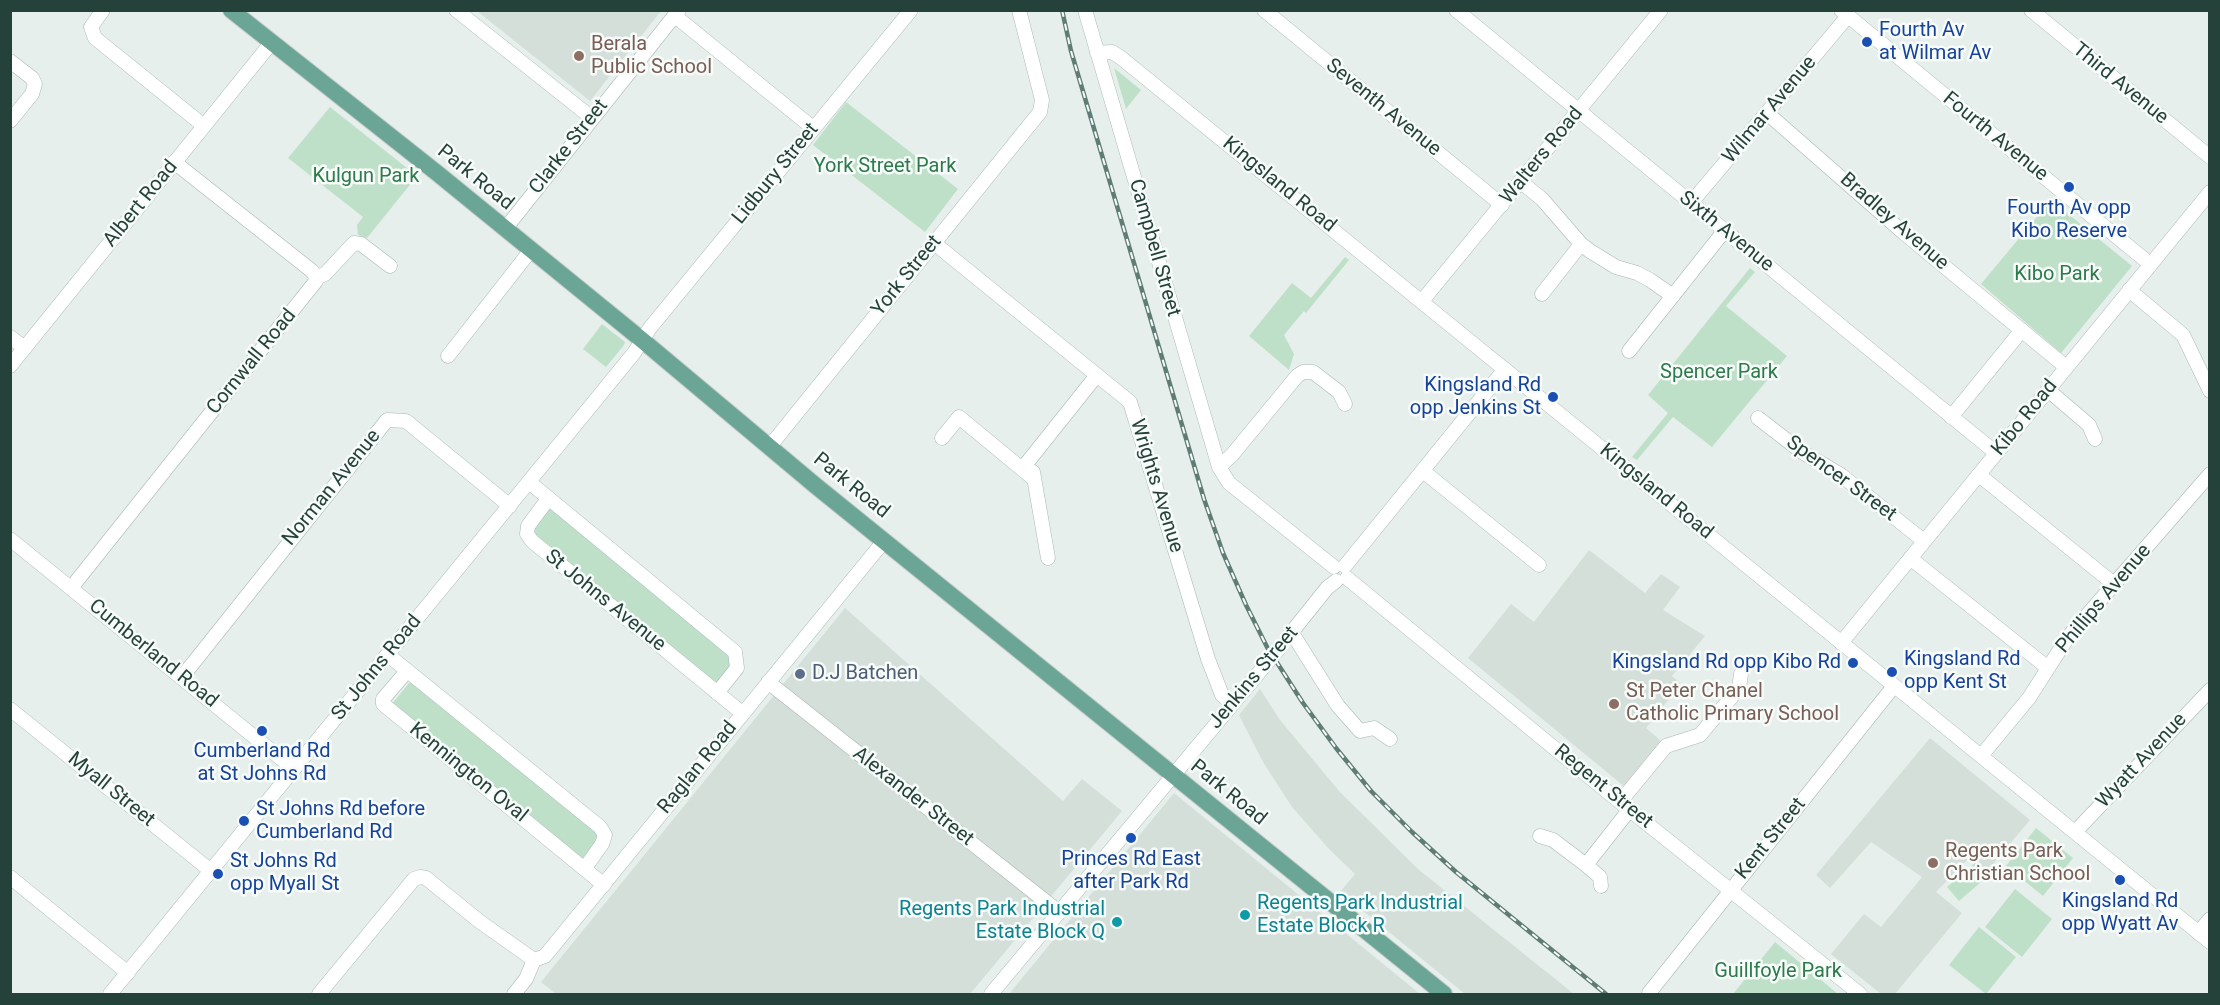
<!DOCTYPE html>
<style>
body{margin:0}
#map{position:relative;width:2220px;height:1005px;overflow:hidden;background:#e6efeb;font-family:Roboto,sans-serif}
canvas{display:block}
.frame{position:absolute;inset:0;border:12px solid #24423a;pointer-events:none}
</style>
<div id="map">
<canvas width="2220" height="1005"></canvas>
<div class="frame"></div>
</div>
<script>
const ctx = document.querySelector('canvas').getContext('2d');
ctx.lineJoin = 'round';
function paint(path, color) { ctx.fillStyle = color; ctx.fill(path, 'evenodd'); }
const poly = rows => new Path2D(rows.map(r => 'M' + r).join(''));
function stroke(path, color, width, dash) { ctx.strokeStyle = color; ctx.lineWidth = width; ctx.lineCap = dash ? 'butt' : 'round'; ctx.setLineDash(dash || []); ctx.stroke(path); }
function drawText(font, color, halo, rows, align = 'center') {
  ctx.font = font + ' Roboto,sans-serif'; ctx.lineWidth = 5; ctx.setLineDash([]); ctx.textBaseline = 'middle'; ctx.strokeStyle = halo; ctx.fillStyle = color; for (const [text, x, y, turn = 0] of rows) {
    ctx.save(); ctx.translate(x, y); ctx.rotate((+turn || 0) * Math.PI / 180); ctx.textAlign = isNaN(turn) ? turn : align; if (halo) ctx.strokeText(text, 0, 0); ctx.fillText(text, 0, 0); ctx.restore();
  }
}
const built = poly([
 [477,11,661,11,590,101],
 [1589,550,1645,593,1661,574,1680,587,1663,610,1705,636,1672,676,1681,684,1646,728,1661,741,1625,787,1468,658,1511,604,1534,622],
 [845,608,1063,801,1082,779,1122,811,970,994,556,994,541,982],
 [1260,689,1280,720,1339,791,1419,870,1574,994,1465,994,1340,892,1355,874,1329,849,1292,807,1263,762,1239,715],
 [1930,738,2030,820,1987,871,1971,856,1936,892,1962,913,1895,994,1881,994,1831,954,1864,914,1881,927,1922,877,1871,842,1830,888,1816,875],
 [1174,793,1420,994,1009,994]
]);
const green = poly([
 [1114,68,1141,90,1126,109],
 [846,102,958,189,925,232,813,145],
 [330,107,417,176,367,238,358,235,357,225,363,217,288,158],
 [2051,200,2132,266,2061,353,1981,284],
 [1345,257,1349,260,1306,313,1304,311,1284,335,1294,354,1289,370,1249,336,1292,283,1311,298],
 [1750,268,1755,272,1726,306,1787,356,1712,447,1673,417,1637,460,1632,457,1668,413,1648,395],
 [602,324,625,342,624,345,606,367,583,349],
 [553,508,731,653,731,668,717,686,532,533,533,529,546,510],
 [410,682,597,830,598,836,596,842,582,859,391,705],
 [2036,828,2073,858,2043,896,2006,866],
 [1976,862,1988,876,1959,901,1947,887],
 [2015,889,2052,919,2022,957,1985,927],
 [1979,927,2016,957,1986,994,1949,965],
 [1775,942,1838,994,1733,994]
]);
const minor = poly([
 [103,10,91,27,95,38,204,126],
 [456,10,592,118],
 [1085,10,1219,467,1229,483,1334,567],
 [1264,10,1502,205],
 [1456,10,1996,453],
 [1841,10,2150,264],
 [2031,10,2210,157],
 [675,16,813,128],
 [1097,53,1112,52,1120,57,2210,942],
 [10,61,32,78,35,84,32,94,10,121],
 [1767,113,1904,233,2066,367],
 [1521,182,1542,199,1581,244,1590,251,1616,267,1637,273,1650,280,1673,296],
 [1691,203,1848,16],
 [505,229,679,10],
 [934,243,1130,402,1208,659,1222,695,1232,704],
 [316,278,325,274,354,243,361,244,390,266],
 [2129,290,2183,335,2210,391],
 [1542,294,1581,244],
 [1422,301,1661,10],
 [10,337,25,348],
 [1629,351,1725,230],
 [448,356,531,250],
 [10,366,272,42],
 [2048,390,2089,425,2095,439],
 [1951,417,2022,330],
 [1758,418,1802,452,1841,475,1924,541],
 [942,438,959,417,1034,479],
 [770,446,1040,112,1042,100,1019,10],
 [1219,467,1232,455,1297,376,1303,372,1313,372,1339,392,1345,404],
 [1022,469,1097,375],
 [1423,471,1539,565],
 [1033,472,1048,558],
 [1979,475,2114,584],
 [529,482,735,652,737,668,717,693],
 [548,499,528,526,527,534,532,541,742,713],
 [10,539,294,769],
 [1910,558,2048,668],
 [1345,566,1505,369],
 [1347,578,1620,802,1860,994],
 [71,588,316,281,315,275,312,271,174,162],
 [1292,633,1338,706,1360,731,1374,728,1390,739],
 [1287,638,1327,588,1336,581],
 [1841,643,2210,192],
 [388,655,600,827,605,835,602,844,585,868],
 [407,671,383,699,383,704,604,885],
 [182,677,387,420,406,421,510,506],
 [768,682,1059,912],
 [10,709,211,871],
 [1981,756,2029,698,2068,637,2210,474],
 [1620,802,1666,746,1700,735,1739,688,1741,674],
 [2075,832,2210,690],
 [1540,836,1553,840,1586,865,1600,877,1601,886],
 [1586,865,1630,809],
 [10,877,128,973],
 [2198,933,2210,919],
 [1649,993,1894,686],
 [110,994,634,353,650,328,911,10],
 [319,994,414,879,420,877,426,878,479,921,534,960],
 [514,994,526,979,534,960,545,956,884,541],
 [991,994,1256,676]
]);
const major = poly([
 [231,10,437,173,642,340,816,486,1444,994]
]);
const rail = poly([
 [1062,10,1071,51,1204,499,1223,553,1246,605,1267,647,1303,703,1336,748,1371,791,1412,832,1456,872,1606,994]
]);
const minorBridge = poly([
 [1256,676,1282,645]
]);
const markers = [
 [1867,42,6,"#1a4fb4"],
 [579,56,6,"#8d6e63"],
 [2069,187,6,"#1a4fb4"],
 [1553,397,6,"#1a4fb4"],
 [1853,663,6,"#1a4fb4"],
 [1892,672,6,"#1a4fb4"],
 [800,674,6,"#5c6f8a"],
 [1614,704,6,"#8d6e63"],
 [262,731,6,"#1a4fb4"],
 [244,821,6,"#1a4fb4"],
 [1131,838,6,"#1a4fb4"],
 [1933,863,6,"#8d6e63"],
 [218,874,6,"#1a4fb4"],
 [2120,880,6,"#1a4fb4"],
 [1245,915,6,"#0f9aa8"],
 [1117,922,6,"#0f9aa8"]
];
const transitNames = [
 ["Fourth Av",1879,31],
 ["at Wilmar Av",1879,54],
 ["Fourth Av opp",2069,209,"center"],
 ["Kibo Reserve",2069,232,"center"],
 ["Kingsland Rd",1541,386,"right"],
 ["opp Jenkins St",1541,409,"right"],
 ["Kingsland Rd",1904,660],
 ["opp Kent St",1904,683],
 ["Kingsland Rd opp Kibo Rd",1841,663,"right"],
 ["Cumberland Rd",262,752,"center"],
 ["at St Johns Rd",262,775,"center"],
 ["St Johns Rd before",256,810],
 ["Cumberland Rd",256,833],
 ["Princes Rd East",1131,860,"center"],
 ["after Park Rd",1131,883,"center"],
 ["St Johns Rd",230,862],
 ["opp Myall St",230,885],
 ["Kingsland Rd",2120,902,"center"],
 ["opp Wyatt Av",2120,925,"center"]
];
const educationNames = [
 ["Berala",591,45],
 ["Public School",591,68],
 ["St Peter Chanel",1626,692],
 ["Catholic Primary School",1626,715],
 ["Regents Park",1945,852],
 ["Christian School",1945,875]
];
const streetNames = [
 ["Third Avenue",2120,84,39],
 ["Seventh Avenue",1383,108,39],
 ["Wilmar Avenue",1770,110,-50],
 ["Fourth Avenue",1995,137,39],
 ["Clarke Street",569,147,-52],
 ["Walters Road",1542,156,-51],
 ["Lidbury Street",776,174,-51],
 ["Park Road",475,178,39],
 ["Kingsland Road",1279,185,39],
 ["Albert Road",141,204,-51],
 ["Bradley Avenue",1894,222,41],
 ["Sixth Avenue",1726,232,39],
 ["Campbell Street",1154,248,74],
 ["York Street",907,276,-51],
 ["Cornwall Road",252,362,-51],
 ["Kibo Road",2025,418,-51],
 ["Spencer Street",1841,479,36],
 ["Park Road",851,486,39],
 ["Wrights Avenue",1156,486,73],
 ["Norman Avenue",332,488,-51],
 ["Kingsland Road",1656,492,39],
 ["Phillips Avenue",2104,599,-50],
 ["St Johns Avenue",605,601,39],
 ["Cumberland Road",153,654,39],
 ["St Johns Road",377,668,-51],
 ["Jenkins Street",1254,678,-50],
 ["Wyatt Avenue",2142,761,-47],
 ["Raglan Road",698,768,-51],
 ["Kennington Oval",468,773,39],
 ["Regent Street",1603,787,39],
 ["Myall Street",111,790,39],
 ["Park Road",1228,793,39],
 ["Alexander Street",913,797,38],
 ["Kent Street",1771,839,-51]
];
const parkNames = [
 ["York Street Park",885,167],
 ["Kulgun Park",366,177],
 ["Kibo Park",2057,275],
 ["Spencer Park",1719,373],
 ["Guillfoyle Park",1778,972]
];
const serviceNames = [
 ["D.J Batchen",812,674]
];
const cultureNames = [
 ["Regents Park Industrial",1257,904],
 ["Estate Block R",1257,927],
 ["Regents Park Industrial",1105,910,"right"],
 ["Estate Block Q",1105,933,"right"]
];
paint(built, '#d4dfda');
paint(green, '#bfe0c8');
stroke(minor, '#a8b8b2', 15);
stroke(major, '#c2cac8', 18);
stroke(minor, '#fff', 14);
stroke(major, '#6aa596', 16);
stroke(rail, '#5f7d75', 4.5);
stroke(rail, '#f7fbf9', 2, [7]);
stroke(minorBridge, '#a8b8b2', 15, []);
stroke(minorBridge, '#fff', 14);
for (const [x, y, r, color] of markers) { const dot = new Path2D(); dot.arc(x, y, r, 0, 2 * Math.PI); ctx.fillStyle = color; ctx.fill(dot); stroke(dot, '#f7fbf9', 2); }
drawText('20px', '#164399', '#f7fbf9', transitNames, 'left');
drawText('20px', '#785e54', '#f7fbf9', educationNames, 'left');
drawText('20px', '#24423a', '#f7fbf9', streetNames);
drawText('20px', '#2d7a4b', '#f7fbf9', parkNames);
drawText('20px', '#4e5e75', '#f7fbf9', serviceNames, 'left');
drawText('20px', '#0d838f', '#f7fbf9', cultureNames, 'left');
</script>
